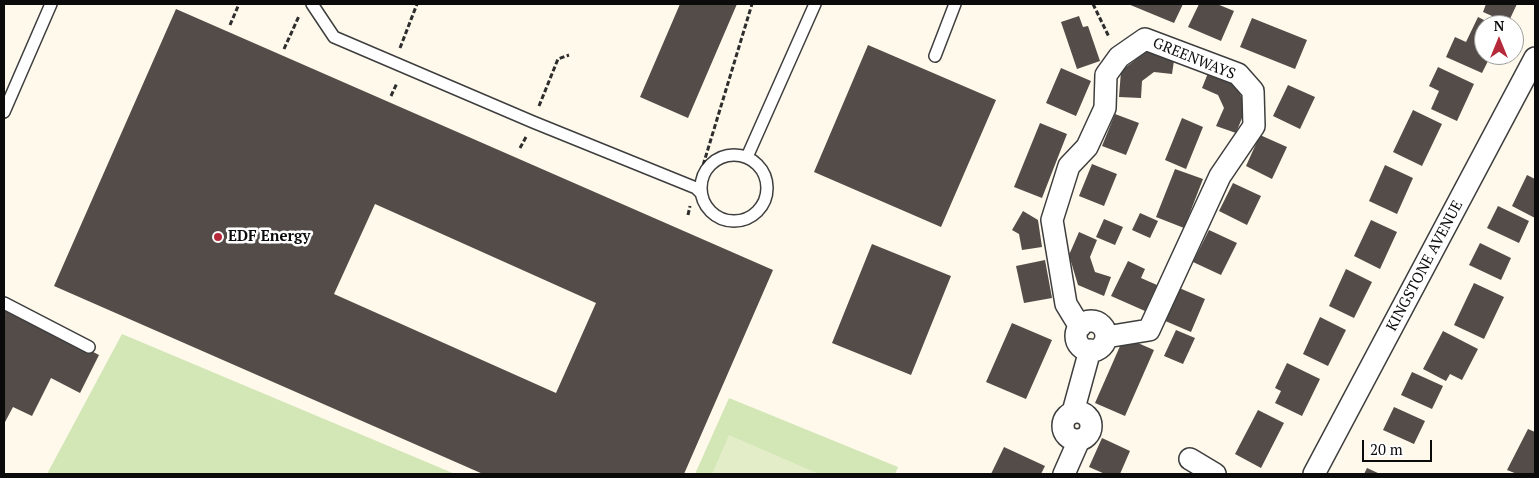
<!DOCTYPE html>
<style>
body{margin:0}
#map{position:relative;width:1539px;height:478px;overflow:hidden;background:#fef9eb;font-family:"PT Serif",serif}
canvas{display:block}
.frame{position:absolute;inset:0;border:5px solid #0b0b0b;pointer-events:none}
.north{position:absolute;left:1474px;top:15px;width:50px;height:50px;box-sizing:border-box;background:#fff;border:1px solid #9d9d9d;border-radius:50%;rotate:0deg;font-size:14px;font-weight:700;line-height:20px;text-align:center;color:#0b0b0b}
.north::after{content:'';display:block;margin:auto;width:18px;height:22px;background:#b52a3a;clip-path:polygon(50% 0,100% 100%,50% 72%,0 100%)}
.scale{position:absolute;left:1362px;top:440px;width:70px;height:22px;box-sizing:border-box;border:2px solid #0b0b0b;border-top:0;padding-left:6px;font-size:15px;line-height:18px;white-space:nowrap;color:#0b0b0b;-webkit-text-stroke:4px #fff;paint-order:stroke}
</style>
<div id="map">
<canvas width="1539" height="478"></canvas>
<div class="frame"></div>
<div class="north">N</div>
<div class="scale">20 m</div>
</div>
<script>
const ctx = document.querySelector('canvas').getContext('2d');
ctx.lineJoin = 'round';
function paint(path, color) { ctx.fillStyle = color; ctx.fill(path, 'evenodd'); }
const poly = rows => new Path2D(rows.map(r => 'M' + r).join(''));
function stroke(path, color, width, dash) { ctx.strokeStyle = color; ctx.lineWidth = width; ctx.lineCap = dash ? 'butt' : 'round'; ctx.setLineDash(dash || []); ctx.stroke(path); }
function drawText(font, color, halo, rows, align = 'center') {
  ctx.font = font + ' "PT Serif",serif'; ctx.lineWidth = 5; ctx.setLineDash([]); ctx.textBaseline = 'middle'; ctx.strokeStyle = halo; ctx.fillStyle = color; for (const [text, x, y, turn = 0] of rows) {
    ctx.save(); ctx.translate(x, y); ctx.rotate((+turn || 0) * Math.PI / 180); ctx.textAlign = isNaN(turn) ? turn : align; if (halo) ctx.strokeText(text, 0, 0); ctx.fillText(text, 0, 0); ctx.restore();
  }
}
const green = poly([
 [122,334,455,474,47,474],
 [729,398,898,467,895,474,695,474]
]);
const pitch = poly([
 [729,435,819,474,712,474]
]);
const building = poly([
 [680,4,737,4,688,118,640,97],
 [1128,4,1183,4,1174,23],
 [1199,4,1217,4,1234,11,1221,41,1188,27],
 [1486,4,1517,4,1508,23,1483,12],
 [176,9,773,270,684,474,483,474,54,286],
 [375,204,596,303,556,393,334,294],
 [1079,16,1083,27,1088,26,1100,61,1077,69,1061,22],
 [1478,17,1490,23,1489,25,1484,25,1484,55,1491,55,1482,73,1446,57,1455,37,1466,42],
 [1252,18,1307,40,1295,69,1240,47],
 [868,45,996,100,941,227,814,172],
 [1148,50,1175,54,1172,74,1154,72,1142,81,1141,98,1119,97,1121,71],
 [1438,67,1474,84,1457,121,1431,109,1439,91,1429,86],
 [1061,68,1091,81,1076,116,1046,103],
 [1210,68,1234,79,1246,108,1236,133,1216,126,1224,108,1218,95,1202,88],
 [1288,85,1315,97,1300,129,1273,116],
 [1413,110,1442,124,1422,166,1393,152],
 [1115,114,1139,123,1126,155,1102,146],
 [1182,118,1203,127,1186,169,1165,160],
 [1040,123,1067,134,1042,198,1014,187],
 [1260,135,1287,147,1272,179,1246,166],
 [1092,164,1117,174,1104,206,1079,196],
 [1385,165,1413,178,1397,214,1369,201],
 [1175,169,1203,179,1184,228,1156,217],
 [1527,175,1535,179,1535,218,1512,206],
 [1233,183,1261,196,1247,225,1219,211],
 [1498,206,1529,221,1519,243,1487,228],
 [1023,211,1038,220,1042,247,1022,250,1019,234,1012,230],
 [1140,213,1158,221,1150,238,1132,230],
 [1104,219,1123,227,1115,245,1096,237],
 [1371,220,1397,232,1380,269,1354,256],
 [1209,230,1237,243,1221,275,1193,262],
 [1079,232,1097,240,1090,257,1095,272,1111,277,1104,296,1078,285,1069,255],
 [1480,243,1511,258,1501,280,1469,265],
 [872,244,951,276,911,375,832,343],
 [1045,260,1052,298,1024,303,1016,266],
 [1128,261,1145,269,1141,278,1157,285,1145,311,1111,296],
 [1346,269,1372,282,1354,318,1329,306],
 [1474,283,1504,297,1484,339,1454,325],
 [1177,287,1205,299,1191,332,1163,320],
 [4,306,99,355,80,393,51,378,32,416,13,407,4,424],
 [1320,317,1346,330,1328,366,1303,354],
 [1012,323,1052,340,1026,399,986,382],
 [1176,330,1195,338,1183,364,1164,356],
 [1443,331,1478,349,1462,380,1450,374,1446,381,1423,369],
 [1124,337,1154,350,1125,416,1095,403],
 [1287,363,1320,379,1302,416,1275,403,1281,391,1275,388],
 [1412,372,1443,386,1432,409,1401,395],
 [1394,407,1425,421,1414,444,1383,430],
 [1258,410,1284,423,1261,468,1235,454],
 [1528,429,1535,432,1535,474,1517,474,1507,470],
 [1102,438,1130,451,1120,474,1105,474,1089,467],
 [1004,447,1045,466,1041,474,991,474],
 [1367,468,1380,474,1364,474]
]);
const path = poly([
 [1093,4,1109,37],
 [230,25,239,4],
 [400,48,417,4],
 [284,49,299,16],
 [391,96,397,83],
 [539,106,558,59,569,55],
 [520,148,526,137],
 [701,172,752,4],
 [688,215,690,206]
]);
const lane = poly([
 [312,4,334,37,533,122,696,188,701,193],
 [935,56,955,4],
 [4,112,51,4],
 '701 188a33 33 0 1 1 66 0a33 33 0 1 1-66 0Z',
 [747,157,815,4],
 [4,303,89,347]
]);
const street = poly([
 '1076 336a15 15 0 1 1 30 0a15 15 0 1 1-30 0Z',
 [1080,327,1066,304,1052,220,1069,166,1087,147,1105,108,1106,75,1119,57,1145,39,1238,74,1253,91,1254,126,1220,176,1149,330,1106,337],
 '1063 426a14 14 0 1 1 28 0a14 14 0 1 1-28 0Z',
 [1073,412,1090,350],
 [1190,459,1215,474],
 [1064,474,1079,440],
 [1314,474,1535,58]
]);
const markers = [
 [218,237,5,"#b52a3a"]
];
const streetNames = [
 ["GREENWAYS",1194,59,22],
 ["KINGSTONE AVENUE",1425,266,-62]
];
const poiNames = [
 ["EDF Energy",228,237]
];
paint(green, '#d2e6b6');
paint(pitch, '#e3eec8');
paint(building, '#534c48');
stroke(lane, '#3e3e3e', 14);
stroke(street, '#3e3e3e', 24);
stroke(path, '#2d2d2d', 3, [5, 2.5]);
stroke(lane, '#fff', 11);
stroke(street, '#fff', 21);
for (const [x, y, r, color] of markers) { const dot = new Path2D(); dot.arc(x, y, r, 0, 2 * Math.PI); ctx.fillStyle = color; ctx.fill(dot); stroke(dot, '#fff', 2); }
drawText('15px', '#0b0b0b', '#fff', streetNames);
drawText('bold 15px', '#0b0b0b', '#fff', poiNames, 'left');
</script>
